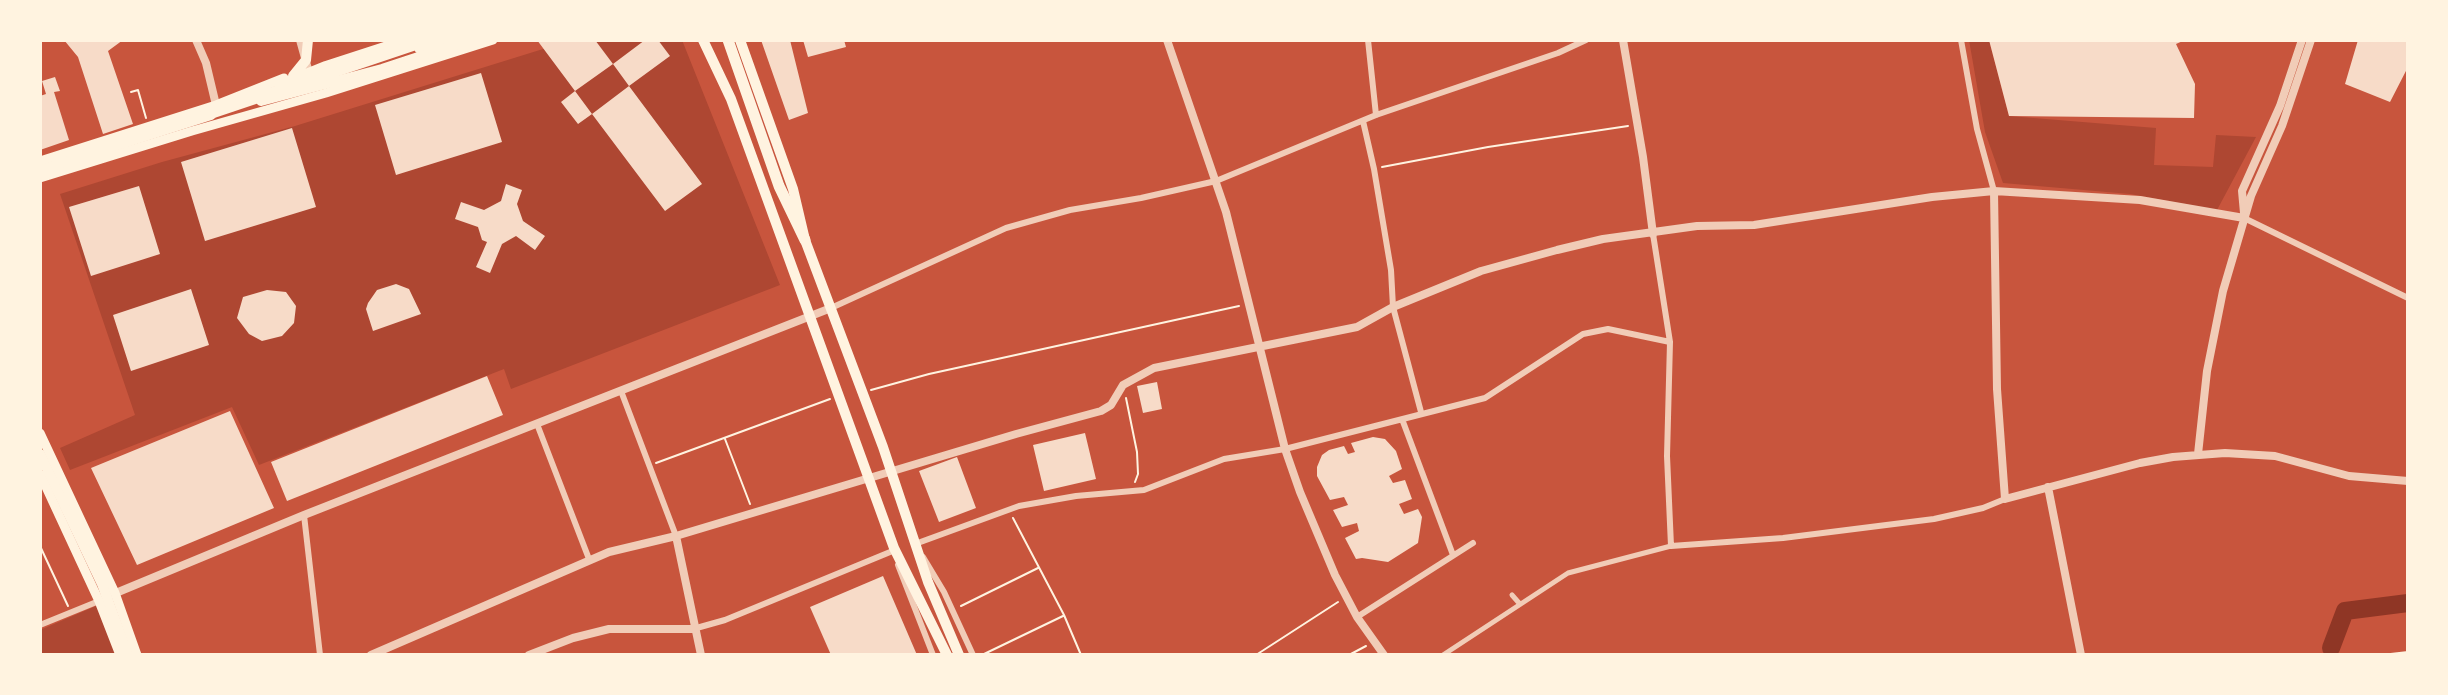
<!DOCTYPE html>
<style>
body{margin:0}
#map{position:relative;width:2448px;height:695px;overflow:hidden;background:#c8553d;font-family:"Times New Roman",serif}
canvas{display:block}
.frame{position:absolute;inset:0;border:42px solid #fff3e0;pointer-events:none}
</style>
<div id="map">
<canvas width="2448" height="695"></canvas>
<div class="frame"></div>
</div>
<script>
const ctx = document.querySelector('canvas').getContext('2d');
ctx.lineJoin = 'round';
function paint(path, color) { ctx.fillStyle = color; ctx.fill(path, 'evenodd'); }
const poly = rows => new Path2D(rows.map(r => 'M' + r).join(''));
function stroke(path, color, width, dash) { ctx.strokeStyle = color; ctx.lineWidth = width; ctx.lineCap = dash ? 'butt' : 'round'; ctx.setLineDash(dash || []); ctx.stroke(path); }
const green = poly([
 [572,40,682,40,780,285,511,389,504,369,259,465,232,407,70,470,60,448,135,415,60,194,162,162,295,126],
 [1969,40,1989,40,2009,116,2156,128,2154,165,2213,167,2216,135,2256,137,2217,210,2130,194,2003,183,1985,132],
 [96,606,116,655,40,655,40,630]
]);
const river = poly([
 [2331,648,2345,611,2408,603]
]);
const building = poly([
 [64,40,123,40,108,51,133,124,103,134,78,57],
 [537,40,595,40,613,64,575,91,592,114,578,124,561,102,575,91],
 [645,40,658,40,670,56,629,86,613,64],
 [761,40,790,40,808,113,789,120],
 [803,40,844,40,846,47,808,57],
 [1989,40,2185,40,2176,44,2195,84,2194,118,2009,116],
 [2358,40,2408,40,2408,67,2390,102,2345,84],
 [481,73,502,142,396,175,375,105],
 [55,77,60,91,54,92,69,140,40,150,40,96,46,94,42,81],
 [629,86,702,184,665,211,592,114],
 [292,128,316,207,205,241,181,162],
 [506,184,522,190,517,204,523,221,545,236,535,250,516,236,502,244,490,273,476,267,487,242,482,240,478,227,455,219,461,202,484,210,501,201],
 [139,186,160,254,91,276,69,207],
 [396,284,409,289,421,314,373,331,366,309,368,303,377,290],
 [191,289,209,345,131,371,113,315],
 [267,290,286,292,296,306,294,323,282,336,262,341,249,334,237,318,243,297],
 [487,376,503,415,287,501,271,462],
 [1157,382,1162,409,1143,413,1137,386],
 [230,411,274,508,137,565,91,468],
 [1085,433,1096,479,1044,491,1033,445],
 [1373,437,1385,439,1396,451,1402,469,1389,476,1393,483,1405,480,1412,499,1399,504,1404,514,1418,509,1422,517,1418,543,1388,562,1362,558,1356,559,1345,538,1359,531,1357,523,1342,527,1333,510,1348,505,1344,497,1330,500,1317,476,1317,467,1322,455,1329,450,1344,446,1348,454,1355,452,1351,443],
 [957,457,976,508,939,522,919,471],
 [883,576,917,655,831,655,810,607]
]);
const path = poly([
 [131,92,138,90,146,118],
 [1382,167,1488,147,1628,126],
 [871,390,929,374,1239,306],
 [1126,398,1137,452,1138,474,1135,482],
 [725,439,750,504],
 [656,463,830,399],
 [1013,518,1064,615,1081,655],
 [40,546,68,606],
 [961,606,1038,568],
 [982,655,1063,616],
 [1256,655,1338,602],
 [1349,655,1366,646],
 [2382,655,2408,652]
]);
const pedestrian = poly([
 [1512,595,1519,603],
 [1443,655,1568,573,1671,546]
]);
const minor = poly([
 [1368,40,1376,115],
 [1961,40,1977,129,1994,191],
 [1363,121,1374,169,1391,270,1393,307,1421,412],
 [2244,218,2408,298],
 [1653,234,1670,342,1667,456,1671,546,1783,538,1934,519,1983,508,2005,499],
 [831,308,1006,228,1070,210,1141,198,1216,181,1376,115,1558,53,1586,40],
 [621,391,676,536],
 [1402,419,1453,555],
 [537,424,589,559],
 [304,515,320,655],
 [915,544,1019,506,1076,496,1144,490,1224,459,1285,449,1485,398,1583,334,1608,329,1670,342],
 [923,557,944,592,973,655],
 [898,565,933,655],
 [1357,617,1473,543],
 [40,625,99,601],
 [693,629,725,620,895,550]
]);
const tertiary = poly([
 [196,40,206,63,216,105],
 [300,40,308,69],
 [1167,40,1226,212,1285,449,1300,492,1335,575,1357,617,1384,655],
 [1623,40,1643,157,1653,234],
 [1994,191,1997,389,2005,499,2140,463,2173,457,2225,453,2275,456,2349,476,2408,481],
 [2244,213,2242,191,2280,106,2302,40],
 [2198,454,2207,371,2223,291,2251,196,2282,126,2311,40],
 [2048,487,2081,655],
 [676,536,701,655],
 [111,595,304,515,831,308],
 [371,655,609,552,676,536,1016,434,1101,411,1111,405,1123,385,1154,368,1357,327,1393,307,1481,271,1557,250,1603,239,1697,226,1754,225,1932,197,1994,191,2140,200,2244,218],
 [529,655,573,638,609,629,693,629]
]);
const secondary = poly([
 [419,49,447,40],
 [40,161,216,105,284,78],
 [40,178,192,131,326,93,493,40],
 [40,433,115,593,137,655],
 [40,474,99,601,120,655]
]);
const primary = poly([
 [703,40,731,99,894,548,947,655],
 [740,40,793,189,805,240,883,447,928,582,959,655],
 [293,76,306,60,308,40],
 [279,85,326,66,406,40],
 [261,101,382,69,470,40],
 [40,170,211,115],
 [40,454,102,584,128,655]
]);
const trunk = poly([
 [728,40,779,186,805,240],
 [203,116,429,40]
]);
paint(green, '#ae4732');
stroke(river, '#8f3625', 18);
paint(building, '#f7dbc8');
stroke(path, '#fff3e0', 2);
stroke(pedestrian, '#f1ccb7', 5);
stroke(minor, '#f1ccb7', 6);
stroke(tertiary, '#f1ccb7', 8);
stroke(secondary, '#fff3e0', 9);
stroke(primary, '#fff3e0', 10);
stroke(trunk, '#fff3e0', 11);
</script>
